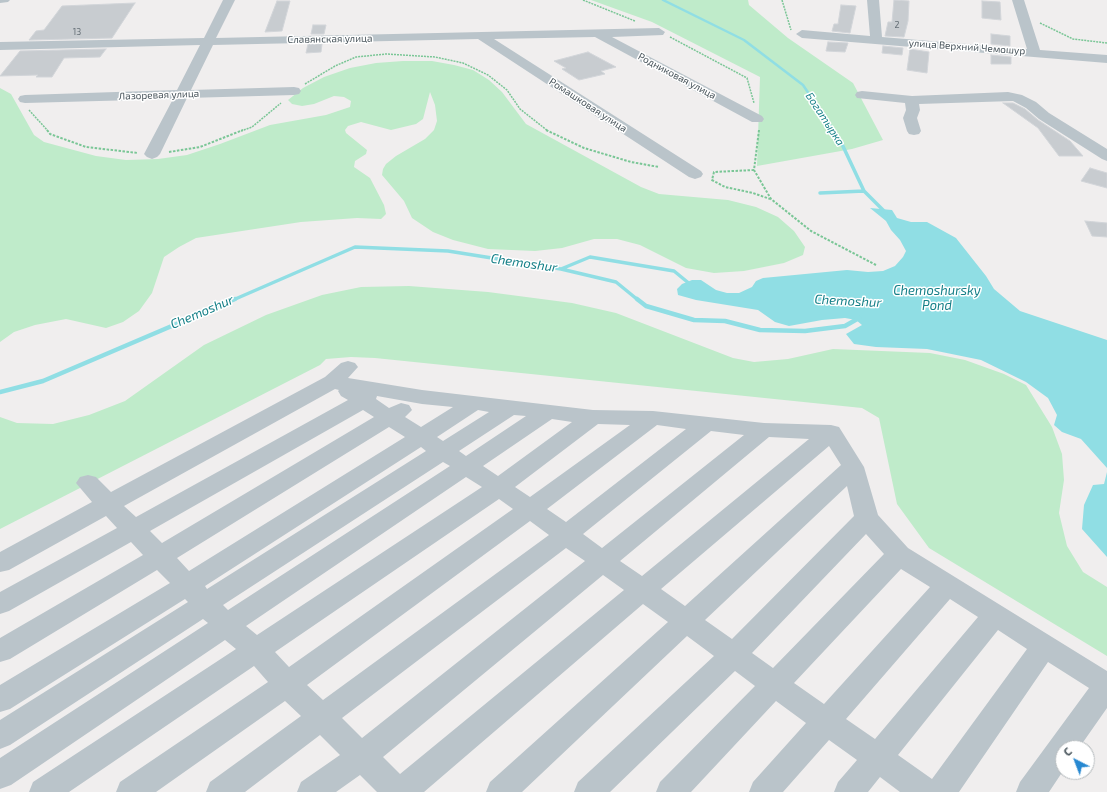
<!DOCTYPE html>
<meta charset="utf-8">
<style>
body{margin:0}
#map{position:relative;width:1107px;height:792px;overflow:hidden;background:#f0eeee;font-family:"Exo 2",sans-serif}
canvas{display:block}
.north{position:absolute;left:1055px;top:740px;width:40px;height:40px;box-sizing:border-box;background:#fff;border:1px solid #b5babd;border-radius:50%;rotate:318deg;font-size:11px;font-weight:700;line-height:16px;text-align:center;color:#47535a}
.north::after{content:'';display:block;margin:auto;width:14px;height:18px;background:#2788d1;clip-path:polygon(50% 0,100% 100%,50% 72%,0 100%)}
</style>
<div id="map">
<canvas width="1107" height="792"></canvas>
<div class="north">С</div>
</div>
<script>
const ctx = document.querySelector('canvas').getContext('2d');
ctx.lineJoin = 'round';
function paint(path, color) { ctx.fillStyle = color; ctx.fill(path, 'evenodd'); }
const poly = rows => new Path2D(rows.map(r => 'M' + r).join(''));
function stroke(path, color, width, dash) { ctx.strokeStyle = color; ctx.lineWidth = width; ctx.lineCap = dash ? 'butt' : 'round'; ctx.setLineDash(dash || []); ctx.stroke(path); }
function drawText(font, color, halo, rows, align = 'center') {
  ctx.font = font + ' "Exo 2",sans-serif'; ctx.lineWidth = 3; ctx.setLineDash([]); ctx.textBaseline = 'middle'; ctx.strokeStyle = halo; ctx.fillStyle = color; for (const [text, x, y, turn = 0] of rows) {
    ctx.save(); ctx.translate(x, y); ctx.rotate((+turn || 0) * Math.PI / 180); ctx.textAlign = isNaN(turn) ? turn : align; if (halo) ctx.strokeText(text, 0, 0); ctx.fillText(text, 0, 0); ctx.restore();
  }
}
const green = poly([
 [591,0,748,0,749,5,788,38,853,83,883,140,852,149,757,166,760,77,652,22],
 [403,61,432,61,454,65,473,70,489,80,502,92,526,124,641,187,659,194,728,200,756,207,778,217,794,231,805,247,803,255,784,263,744,271,714,273,686,268,640,245,617,239,594,239,562,248,535,251,488,249,453,240,433,232,412,218,404,201,382,175,383,169,386,164,396,156,425,139,434,130,437,121,435,105,430,92,423,119,416,124,391,130,361,122,348,126,345,130,346,133,367,150,366,154,355,161,354,167,370,178,384,205,386,214,381,219,357,218,301,222,196,238,179,247,164,257,152,293,139,311,123,322,106,328,66,319,35,325,14,332,0,342,0,88,11,94,34,135,44,142,96,156,126,160,158,159,187,155,220,144,270,125,326,115,350,107,351,101,344,97,334,96,314,104,302,106,292,104,288,100,303,88,324,77,350,68,376,63],
 [409,286,488,292,572,303,616,313,733,358,754,362,788,359,833,349,930,353,965,360,1004,374,1026,385,1052,427,1062,454,1064,480,1059,513,1067,546,1083,572,1107,587,1107,656,929,548,897,504,879,418,862,408,375,358,351,357,326,359,320,365,0,529,0,417,17,423,53,424,89,415,125,401,204,345,266,315,322,295,361,287]
]);
const water = poly([
 [870,208,892,210,897,218,911,222,927,222,956,238,986,276,994,289,1020,311,1107,340,1107,468,1081,439,1062,432,1054,425,1057,415,1048,398,1026,382,981,360,927,349,876,347,854,344,846,334,862,325,856,320,845,318,822,320,789,326,775,322,758,310,696,300,678,295,677,289,682,284,692,280,701,280,716,290,727,293,739,293,752,287,756,281,763,278,847,270,868,272,883,271,895,266,903,257,906,251,900,240,891,230,886,221],
 [1107,472,1107,557,1082,529,1084,505,1093,485,1104,484]
]);
const streamFar2 = poly([
 [663,0,744,40,803,85,834,131]
]);
const streamFar1 = poly([
 [833,130,841,142,864,191,886,213],
 [820,193,864,191],
 [561,269,616,282,638,300],
 [233,300,355,247,448,251,561,269,590,257,674,271,691,285]
]);
const stream = poly([
 [637,299,646,306,694,320,725,321,760,330,805,331,845,326,859,318],
 [0,392,43,381,235,299]
]);
const building = poly([
 [894,0,909,1,908,21,904,37,885,36,888,22,892,22,894,0],
 [277,1,290,1,282,31,265,32,277,1],
 [982,1,1000,2,1001,20,982,18,982,1],
 [135,3,112,38,29,40,36,31,44,30,62,6,135,3],
 [841,5,856,6,850,33,832,31,834,24,838,24,841,5],
 [313,25,326,25,324,34,311,34,313,25],
 [991,34,1010,36,1010,46,991,44,991,34],
 [828,42,848,43,845,52,826,51,828,42],
 [308,44,322,44,321,52,306,53,308,44],
 [883,46,903,48,902,55,882,53,883,46],
 [106,49,100,57,64,58,52,77,36,77,38,75,0,76,20,51,106,49],
 [910,49,929,52,927,73,907,70,910,49],
 [588,52,616,67,601,71,605,74,579,80,562,69,566,68,554,61,588,52],
 [991,55,1011,57,1011,64,991,64,991,55],
 [1003,103,1013,103,1025,109,1038,120,1070,141,1083,156,1059,156,1038,128,1003,103],
 [1090,168,1107,173,1107,188,1081,181,1090,168],
 [1085,221,1107,223,1107,237,1092,236,1085,221]
]);
const pathFar1 = poly([
 [583,0,635,21],
 [782,0,791,30],
 [1040,23,1073,39,1107,43],
 [670,37,747,78,754,103],
 [305,84,335,66,356,57,386,54,435,57,463,63,488,75,507,90,520,109,548,131],
 [29,110,48,131],
 [241,131,252,127,281,103]
]);
const path = poly([
 [47,130,50,134,86,147,138,153],
 [546,130,584,148,631,162,659,167],
 [759,130,754,170,771,199,811,231,876,265],
 [169,152,200,147,243,130],
 [754,170,714,172,712,180,725,187,753,193,770,199]
]);
const minor = poly([
 [0,0,10,0,8,2,0,3,0,0],
 [223,0,235,0,216,38,659,28,665,32,663,35,612,37,762,116,764,119,762,122,752,122,595,37,494,39,701,171,703,174,701,177,695,179,689,177,478,39,213,45,191,90,294,87,299,88,301,91,299,94,294,95,187,98,160,154,157,157,152,159,147,157,144,154,173,99,25,103,20,102,18,99,20,96,25,95,177,90,200,45,0,50,0,42,204,38,223,0],
 [867,0,879,0,882,37,1027,49,1012,0,1024,0,1040,50,1107,55,1107,63,802,38,796,34,802,30,870,36,867,0],
 [862,91,912,96,1008,92,1022,95,1036,102,1049,113,1107,149,1107,161,1102,159,1039,119,1026,108,1013,101,919,104,920,110,917,118,921,131,919,134,914,135,909,134,907,131,903,118,906,110,905,103,857,98,855,95,857,92,862,91],
 [348,361,355,363,358,367,348,378,422,390,593,410,653,411,764,423,831,425,839,427,864,467,878,515,908,548,1107,671,1107,708,1079,748,1063,748,1063,771,1049,792,1016,792,1020,782,1089,688,1048,662,959,792,900,792,880,777,868,792,834,792,838,782,857,760,829,740,783,792,749,792,753,782,806,723,776,701,691,792,656,792,660,782,755,686,735,671,610,792,574,792,578,782,714,656,687,636,522,792,486,792,490,782,668,622,643,604,424,792,377,792,360,775,336,792,297,792,301,782,340,755,320,735,245,792,206,792,210,782,301,716,285,701,156,792,116,792,120,782,268,682,254,666,69,792,29,792,33,782,236,649,225,640,11,785,0,789,0,758,208,623,203,619,10,745,0,749,0,720,188,602,185,599,10,709,0,712,0,685,170,583,157,570,10,659,0,662,0,638,143,555,131,542,9,611,0,614,0,592,117,528,106,516,9,570,0,572,0,552,92,502,76,483,80,477,88,475,96,477,111,492,325,377,341,363,348,361],
 [335,389,339,390,338,391,341,396,348,400,136,517,124,506,335,389],
 [377,396,422,404,453,407,421,427,405,417,412,410,409,405,401,403,389,408,376,399,377,396],
 [363,410,374,417,162,543,150,531,363,410],
 [478,410,489,412,443,441,437,437,478,410],
 [514,415,526,416,466,456,459,451,514,415],
 [552,419,572,422,498,476,483,466,552,419],
 [598,424,630,425,530,497,515,487,598,424],
 [657,425,686,429,566,522,547,509,657,425],
 [389,427,405,437,189,571,177,558,389,427],
 [711,431,744,435,602,548,583,534,711,431],
 [769,437,809,439,642,576,620,561,769,437],
 [829,446,841,465,685,606,661,589,829,446],
 [421,447,426,451,207,589,205,586,421,447],
 [443,462,450,466,228,610,223,605,443,462],
 [466,477,482,487,257,635,246,626,466,477],
 [847,486,854,516,732,639,705,620,847,486],
 [499,499,513,509,289,667,275,652,499,499],
 [530,521,549,535,323,700,307,685,530,521],
 [866,534,884,554,773,668,752,653,866,534],
 [566,548,585,561,362,738,342,718,566,548],
 [901,569,930,587,824,704,794,683,901,569],
 [603,575,624,590,400,774,383,757,603,575],
 [950,599,978,617,875,739,846,719,950,599],
 [998,630,1027,649,932,779,898,755,998,630]
]);
const farNumbernames = [
 ["2",897,25],
 ["13",77,32]
];
const farStreetnames = [
 ["Славянская улица",330,39,-1],
 ["улица Верхний Чемошур",967,47,4],
 ["Родниковая улица",677,76,28],
 ["Лазоревая улица",159,95,-2],
 ["Ромашковая улица",588,105,33]
];
const farWaternames = [
 ["Богатырка",825,119,57]
];
const waterNames = [
 ["Chemoshur",524,263,8],
 ["Chemoshursky",937,291],
 ["Pond",937,306],
 ["Chemoshur",848,301,3],
 ["Chemoshur",202,312,-23]
];
paint(green, '#bfebca');
paint(water, '#90dee4');
stroke(streamFar2, '#90dee4', 2.5);
stroke(streamFar1, '#90dee4', 3.5);
stroke(stream, '#90dee4', 4.5);
paint(building, '#c8ccd0');
stroke(building, '#d2d5d9', 1);
stroke(pathFar1, '#7ac696', 1.5, [2, 1]);
stroke(path, '#7ac696', 2, [2.5, 1.5]);
paint(minor, '#bac4ca');
drawText('9px', '#677178', null, farNumbernames);
drawText('10px', '#47535a', '#fff', farStreetnames);
drawText('italic 11px', '#168088', '#fff', farWaternames);
drawText('italic 13px', '#168088', '#fff', waterNames);
</script>
